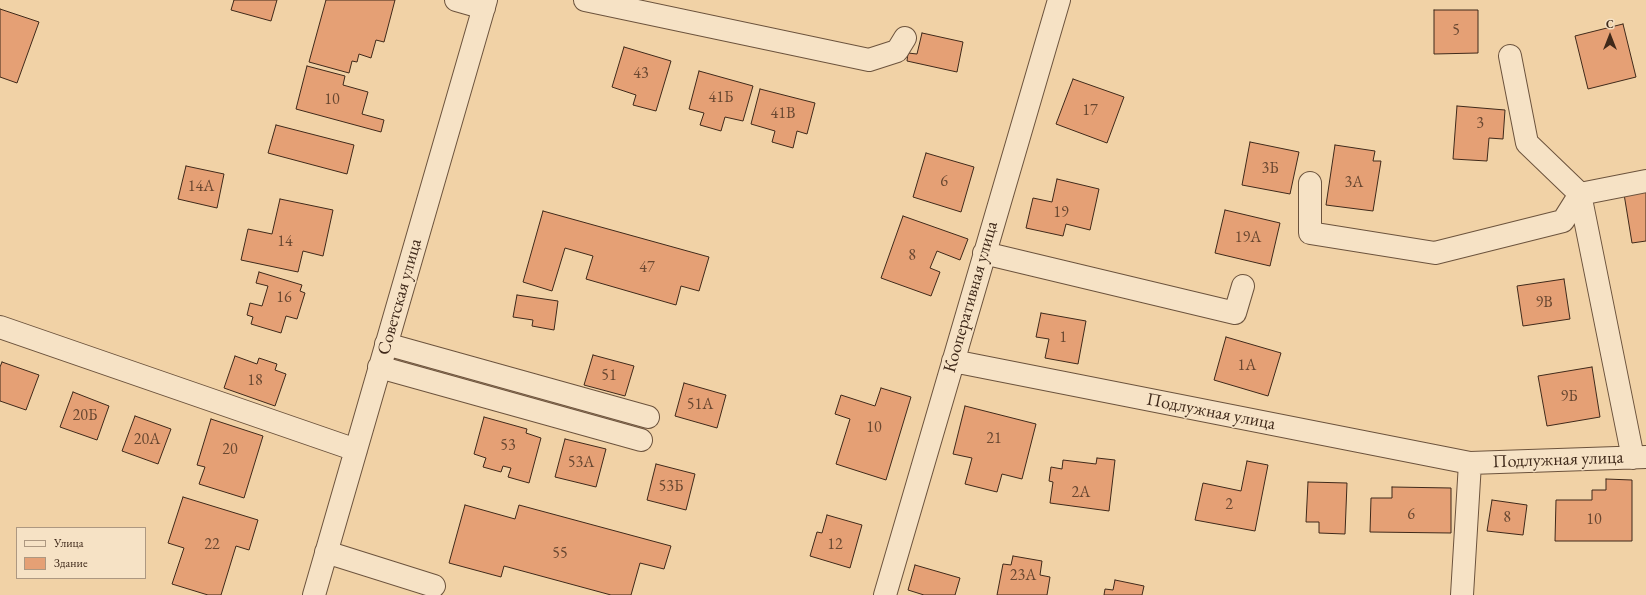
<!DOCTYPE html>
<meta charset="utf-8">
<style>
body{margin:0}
#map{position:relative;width:1646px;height:595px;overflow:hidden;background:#f1d2a6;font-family:"EB Garamond",serif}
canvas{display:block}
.legend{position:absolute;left:16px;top:527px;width:130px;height:52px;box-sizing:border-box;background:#f6e2c5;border:1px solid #ad9881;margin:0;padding:5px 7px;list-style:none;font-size:12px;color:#3f291a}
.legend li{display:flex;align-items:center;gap:8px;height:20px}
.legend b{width:20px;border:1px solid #ad9881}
.north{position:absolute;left:1590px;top:16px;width:40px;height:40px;-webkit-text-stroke:3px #f6e2c5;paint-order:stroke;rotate:0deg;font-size:11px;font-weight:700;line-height:16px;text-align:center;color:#3f291a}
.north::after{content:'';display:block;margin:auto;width:14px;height:18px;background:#3f291a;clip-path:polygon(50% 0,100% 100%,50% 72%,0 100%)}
</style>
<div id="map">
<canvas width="1646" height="595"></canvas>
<ul class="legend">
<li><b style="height:5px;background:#f6e2c5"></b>Улица</li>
<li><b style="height:11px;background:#e5a075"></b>Здание</li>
</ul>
<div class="north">С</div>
</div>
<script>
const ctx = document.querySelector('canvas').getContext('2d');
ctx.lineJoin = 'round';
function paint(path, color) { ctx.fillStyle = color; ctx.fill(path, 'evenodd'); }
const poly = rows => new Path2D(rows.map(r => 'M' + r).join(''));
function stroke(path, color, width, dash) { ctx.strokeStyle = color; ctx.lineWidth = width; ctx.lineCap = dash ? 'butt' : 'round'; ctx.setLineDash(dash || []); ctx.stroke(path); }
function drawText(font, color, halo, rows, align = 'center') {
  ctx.font = font + ' "EB Garamond",serif'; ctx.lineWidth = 3; ctx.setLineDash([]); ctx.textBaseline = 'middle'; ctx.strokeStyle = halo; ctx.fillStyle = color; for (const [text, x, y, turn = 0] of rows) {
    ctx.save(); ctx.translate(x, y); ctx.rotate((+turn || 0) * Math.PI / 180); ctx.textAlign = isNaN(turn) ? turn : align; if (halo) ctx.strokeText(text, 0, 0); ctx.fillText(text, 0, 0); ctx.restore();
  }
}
const building = poly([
 [234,0,277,0,271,21,231,10,234,0],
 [326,0,395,0,384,42,376,40,371,58,359,54,357,62,352,61,349,73,309,62,326,0],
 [0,9,39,22,17,83,0,77,0,9],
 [1434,10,1478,10,1478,53,1434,54,1434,10],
 [1623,24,1636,77,1588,89,1575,36,1623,24],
 [922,33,963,42,957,72,907,61,908,53,917,54,922,33],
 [624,47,671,61,656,111,633,105,636,95,612,87,624,47],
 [307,66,345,76,343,85,368,92,362,114,384,120,381,132,296,109,307,66],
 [699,71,753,86,743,121,725,117,721,131,700,125,704,113,689,109,699,71],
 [1073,79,1124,97,1107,143,1056,124,1073,79],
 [760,89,815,103,807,134,797,131,793,148,772,142,775,131,751,124,760,89],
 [1457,106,1505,110,1503,139,1489,138,1487,161,1453,159,1457,106],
 [276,125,354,145,347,174,268,153,276,125],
 [1250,142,1299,152,1290,194,1242,185,1250,142],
 [1335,145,1375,151,1373,161,1381,161,1373,211,1326,205,1335,145],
 [926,153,974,167,961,212,913,197,926,153],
 [186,166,224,174,217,208,178,199,186,166],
 [1057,179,1099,189,1090,230,1066,224,1063,236,1026,228,1033,198,1052,202,1057,179],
 [1646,191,1646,241,1632,243,1624,194,1646,191],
 [280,199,333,210,323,256,303,251,298,272,241,260,248,229,272,234,280,199],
 [1225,210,1280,223,1270,266,1215,253,1225,210],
 [543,211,709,257,699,291,681,286,676,305,586,279,593,256,565,248,552,291,523,282,543,211],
 [903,216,968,239,960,260,937,251,930,268,940,272,931,296,881,278,903,216],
 [259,272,302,285,300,291,305,293,297,319,286,316,281,333,251,324,253,317,247,315,250,303,262,306,268,286,256,283,259,272],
 [1564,279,1570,319,1523,326,1517,286,1564,279],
 [517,295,558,301,554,330,532,326,533,320,513,317,517,295],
 [1041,313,1086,321,1078,364,1045,358,1049,339,1036,337,1041,313],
 [1226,337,1281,353,1268,396,1214,380,1226,337],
 [593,355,634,366,625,396,584,385,593,355],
 [235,356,257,364,259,358,277,364,275,370,286,374,275,406,224,388,235,356],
 [2,362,39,375,26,410,0,401,0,367,2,362],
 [1592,367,1600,417,1547,426,1538,376,1592,367],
 [684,383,726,395,717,428,675,416,684,383],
 [881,388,911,397,886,480,836,464,850,419,835,414,841,395,875,406,881,388],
 [73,392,109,406,97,440,60,427,73,392],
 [965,406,1036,424,1022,479,1002,474,997,492,965,484,972,458,953,454,965,406],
 [135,416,171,429,158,464,122,451,135,416],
 [484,417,527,429,526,433,541,438,529,483,508,477,511,468,503,466,501,472,483,467,486,458,474,454,484,417],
 [211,419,263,436,244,498,199,484,205,467,197,465,211,419],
 [565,439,606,449,596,487,555,477,565,439],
 [1097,458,1115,460,1109,511,1050,503,1053,482,1049,481,1051,467,1062,469,1063,460,1096,464,1097,458],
 [1247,461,1268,465,1255,531,1195,520,1203,483,1241,491,1247,461],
 [656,464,695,474,686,510,647,500,656,464],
 [1606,479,1632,480,1632,541,1555,541,1556,500,1592,500,1592,490,1606,490,1606,479],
 [1308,482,1347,483,1345,534,1319,533,1319,522,1306,522,1308,482],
 [1392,487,1451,488,1451,533,1370,532,1371,498,1392,498,1392,487],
 [183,497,258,520,249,550,236,546,221,595,208,595,172,584,184,548,168,543,183,497],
 [1492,500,1527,505,1523,535,1487,531,1492,500],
 [465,505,515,519,519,505,671,546,664,569,640,563,631,595,611,595,504,566,501,577,449,563,465,505],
 [827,515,862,525,850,568,810,556,817,532,822,533,827,515],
 [1013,556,1042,561,1040,575,1050,577,1047,595,997,595,1003,564,1011,565,1013,556],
 [915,565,960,578,955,595,924,595,908,590,915,565],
 [1115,580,1144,586,1142,595,1104,595,1105,589,1113,590,1115,580]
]);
const minor = poly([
 [456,0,484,8],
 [585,0,869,60,897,51,905,38],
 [1510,56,1527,143,1580,194,1646,181],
 [1310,183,1310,233,1435,253,1563,221,1580,194],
 [1580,194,1633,458],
 [984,253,1235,313,1243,286],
 [0,327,356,450],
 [386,344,648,417],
 [953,361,1470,463,1646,457],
 [379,367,641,440],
 [326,552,434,586],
 [314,595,486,0],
 [885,595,1059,0],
 [1462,595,1470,463]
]);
const numberNames = [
 ["5",1456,31],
 ["43",641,74],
 ["41Б",721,98],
 ["10",332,100],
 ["17",1090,111],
 ["41В",783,114],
 ["3",1480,124],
 ["3Б",1270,169],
 ["6",944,182],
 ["3А",1354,183],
 ["14А",201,187],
 ["19",1061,213],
 ["19А",1248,238],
 ["14",285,242],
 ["8",912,256],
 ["47",647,268],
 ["16",284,298],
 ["9В",1544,303],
 ["1",1063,338],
 ["1А",1247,366],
 ["51",609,376],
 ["18",255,381],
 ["9Б",1569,397],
 ["51А",700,405],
 ["20Б",85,416],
 ["10",874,428],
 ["21",994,439],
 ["20А",147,440],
 ["53",508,446],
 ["20",230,450],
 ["53А",581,463],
 ["53Б",671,487],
 ["2А",1081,493],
 ["2",1229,505],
 ["6",1411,515],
 ["8",1507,518],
 ["10",1594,520],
 ["22",212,545],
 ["12",835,545],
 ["55",560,554],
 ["23А",1023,576]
];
const streetNames = [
 ["Советская улица",400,297,-74],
 ["Кооперативная улица",971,297,-74],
 ["Подлужная улица",1211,412,11],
 ["Подлужная улица",1558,460,-2]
];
paint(building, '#e5a075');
stroke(building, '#3f291a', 1);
stroke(minor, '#6c533d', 24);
stroke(minor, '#f6e2c5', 22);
drawText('16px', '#684731', null, numberNames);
drawText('18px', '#3f291a', '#f6e2c5', streetNames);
</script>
